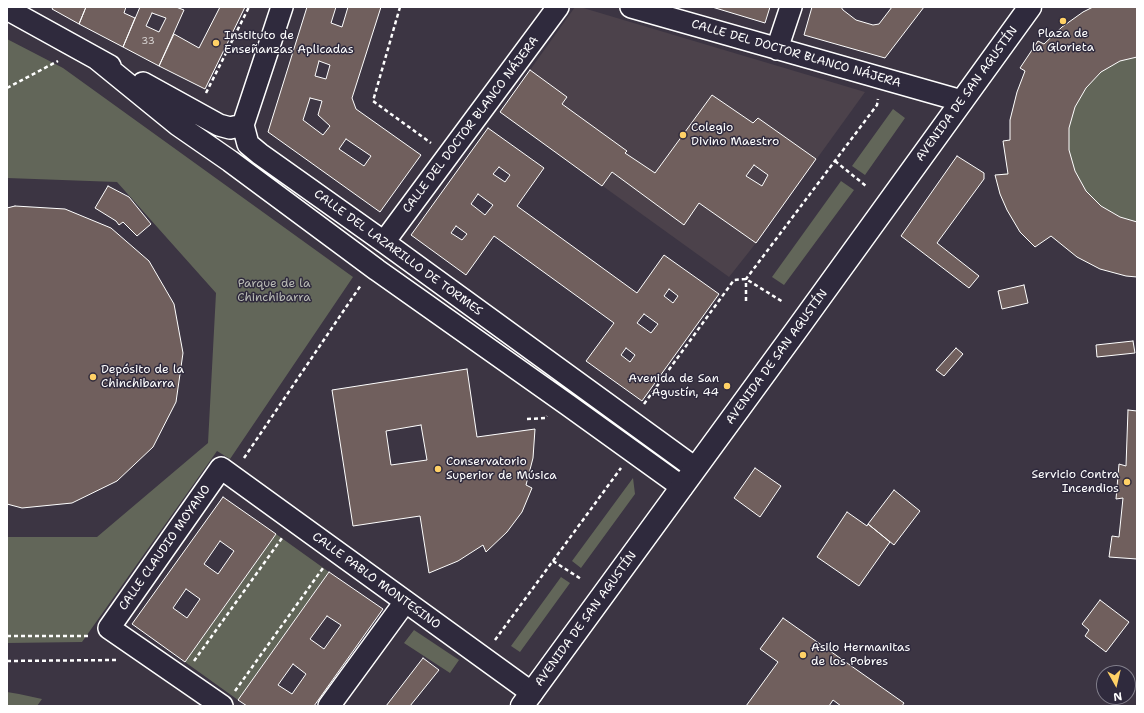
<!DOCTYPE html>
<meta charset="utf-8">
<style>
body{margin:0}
#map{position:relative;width:1144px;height:713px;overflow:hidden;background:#3c3543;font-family:"Shantell Sans",sans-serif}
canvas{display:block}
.frame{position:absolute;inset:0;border:8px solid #fff;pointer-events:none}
.north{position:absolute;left:1096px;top:665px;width:40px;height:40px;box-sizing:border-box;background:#2f2a3d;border:1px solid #827f8b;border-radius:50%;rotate:172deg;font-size:11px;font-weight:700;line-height:16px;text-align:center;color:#fff}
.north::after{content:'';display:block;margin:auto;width:14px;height:18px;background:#ffd166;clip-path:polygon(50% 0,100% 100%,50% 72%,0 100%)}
</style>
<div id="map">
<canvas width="1144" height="713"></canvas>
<div class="frame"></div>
<div class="north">N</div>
</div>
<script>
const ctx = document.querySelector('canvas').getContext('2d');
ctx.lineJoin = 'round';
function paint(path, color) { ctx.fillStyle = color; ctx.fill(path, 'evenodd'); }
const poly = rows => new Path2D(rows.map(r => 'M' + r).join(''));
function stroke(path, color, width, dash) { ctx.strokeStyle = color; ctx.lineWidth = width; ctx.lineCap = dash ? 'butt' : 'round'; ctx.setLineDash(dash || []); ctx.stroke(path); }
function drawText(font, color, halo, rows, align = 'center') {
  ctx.font = font + ' "Shantell Sans",sans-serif'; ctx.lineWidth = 3; ctx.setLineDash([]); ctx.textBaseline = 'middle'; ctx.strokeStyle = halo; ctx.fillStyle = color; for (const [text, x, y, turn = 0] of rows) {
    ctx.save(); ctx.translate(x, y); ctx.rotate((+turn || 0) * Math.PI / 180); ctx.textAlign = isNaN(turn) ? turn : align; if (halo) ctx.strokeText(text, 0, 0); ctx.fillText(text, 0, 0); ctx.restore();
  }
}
const built = poly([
 [575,7,580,7,865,92,756,243,729,277,500,112]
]);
const green = poly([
 [1093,7,1137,7,1137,277,1126,276,1100,269,1077,257,1051,236,1035,247,1020,232,1007,210,1000,194,995,175,1008,173,1003,141,1010,140,1010,120,1017,92,1025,71,1020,68,1038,41,1044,44,1062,27,1083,12],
 [7,39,63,68,353,277,230,459,217,451,82,642,7,643,7,537,97,537,208,443,216,293,117,182,7,178],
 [893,109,905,118,865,175,852,166],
 [841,181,854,190,784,285,772,277],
 [633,478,635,494,581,568,572,561],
 [276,534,329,572,238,700,185,662],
 [561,577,570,583,520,652,511,646],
 [414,630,459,660,450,673,404,643],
 [7,692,19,694,42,699,37,706,7,706]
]);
const building = poly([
 [53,7,86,7,79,24,52,9,53,7],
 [86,7,126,7,124,13,135,18,123,47,79,24,86,7],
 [140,7,176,7,184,10,159,66,123,47,140,7],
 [152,13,166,18,159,32,146,26,152,13],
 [220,7,245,7,205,89,159,66,174,34,199,48,220,7],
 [307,7,336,7,331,23,342,27,348,7,381,7,352,98,356,109,421,155,380,212,268,132,307,7],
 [319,61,330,65,326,79,315,76,319,61],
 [310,98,322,101,318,115,330,126,323,135,303,120,310,98],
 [346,139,371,156,364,166,339,149,346,139],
 [712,7,770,7,765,23,712,7],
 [812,7,841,7,843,10,856,20,873,25,879,24,892,7,924,7,885,58,804,35,812,7],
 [1093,7,1137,7,1137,57,1120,61,1101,72,1086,88,1075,107,1069,128,1069,150,1075,171,1086,191,1101,206,1120,217,1137,222,1137,277,1126,276,1100,269,1077,257,1051,236,1035,247,1020,232,1007,210,1000,194,995,175,1008,174,1003,141,1010,140,1010,120,1017,92,1025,71,1020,68,1038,41,1044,44,1062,27,1083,12,1093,7],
 [530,70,567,97,562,104,627,151,625,153,655,173,712,95,753,123,758,118,816,159,756,243,699,203,684,225,612,172,602,186,500,112,530,70],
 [754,165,768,175,762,186,746,176,754,165],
 [488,128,544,168,517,206,637,293,664,255,719,294,642,401,586,361,614,323,494,236,466,275,411,235,488,128],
 [499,167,510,175,505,182,493,174,499,167],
 [478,194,493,205,485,215,471,204,478,194],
 [456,226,467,234,462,240,451,233,456,226],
 [669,289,678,296,673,303,664,296,669,289],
 [644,314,658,324,651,333,637,323,644,314],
 [626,348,635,355,630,362,621,355,626,348],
 [957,156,984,173,984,179,937,243,979,276,969,288,901,236,957,156],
 [108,186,129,197,151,224,137,236,123,222,119,225,116,221,95,208,108,186],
 [15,206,65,209,111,228,149,261,174,304,183,353,176,402,153,447,117,481,72,503,22,508,7,504,7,208,15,206],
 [1024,285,1028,303,1002,309,998,291,1024,285],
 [1133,341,1135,353,1097,357,1096,345,1133,341],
 [956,348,963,354,944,376,936,370,956,348],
 [467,369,477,437,535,429,533,458,526,485,532,488,522,512,507,532,486,552,483,545,458,561,429,573,420,516,353,526,332,390,467,369],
 [421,425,427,460,391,465,386,431,421,425],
 [1128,410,1137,411,1137,559,1109,557,1112,536,1119,537,1123,498,1116,499,1119,464,1126,466,1128,410],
 [755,468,781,486,760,517,734,498,755,468],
 [894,490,920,511,894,545,868,524,894,490],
 [223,497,276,534,185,662,132,624,223,497],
 [220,541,234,551,218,574,204,564,220,541],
 [186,589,200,599,187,618,173,608,186,589],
 [847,512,867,526,868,524,890,542,859,586,817,557,847,512],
 [329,572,383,609,314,706,247,706,238,700,329,572],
 [327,616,341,625,324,649,310,639,327,616],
 [293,664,306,674,292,694,278,685,293,664],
 [1100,600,1129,622,1106,652,1085,636,1089,630,1082,624,1100,600],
 [783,618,904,703,902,706,841,706,833,700,829,706,746,706,778,662,760,649,783,618],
 [423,658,439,670,410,706,386,706,423,658]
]);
const path = poly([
 [400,7,373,101,431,143],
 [7,88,58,61],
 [206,93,249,7],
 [835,161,866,186],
 [746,301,746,279,877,105,878,99],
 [644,404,734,280,746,279,783,302],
 [527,419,546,418,547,416],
 [244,458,361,285],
 [553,561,581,579],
 [7,636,90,636],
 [495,640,621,468],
 [7,661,116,660],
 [194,661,282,538],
 [235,691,323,568]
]);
const street = poly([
 [631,7,962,101],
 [7,9,110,66],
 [777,49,791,7],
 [97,59,178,125,230,161,377,270,568,405,682,487],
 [143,83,219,125,230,128,243,125],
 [243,125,248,144,260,154,384,242,695,468],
 [243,125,282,7],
 [384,242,558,7],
 [222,706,109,628,221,468,532,693],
 [329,706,405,602]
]);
const highway = poly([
 [522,706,795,332,1030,7]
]);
const markers = [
 [1063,21,4,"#ffd166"],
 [216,43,4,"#ffd166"],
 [683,135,4,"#ffd166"],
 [93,377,4,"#ffd166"],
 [727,386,4,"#ffd166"],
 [438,469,4,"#ffd166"],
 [1127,482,4,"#ffd166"],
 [803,655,4,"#ffd166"]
];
const numberNames = [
 ["33",148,41]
];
const poiNames = [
 ["Plaza de",1063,34,"center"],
 ["la Glorieta",1063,48,"center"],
 ["Instituto de",224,36],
 ["Enseñanzas Aplicadas",224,50],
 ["Colegio",691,128],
 ["Divino Maestro",691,142],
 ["Depósito de la",101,370],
 ["Chinchibarra",101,384],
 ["Avenida de San",719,379,"right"],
 ["Agustín, 44",719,393,"right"],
 ["Conservatorio",446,462],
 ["Superior de Música",446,476],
 ["Servicio Contra",1119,475,"right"],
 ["Incendios",1119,489,"right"],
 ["Asilo Hermanitas",811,648],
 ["de los Pobres",811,662]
];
const streetNames = [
 ["CALLE DEL DOCTOR BLANCO NÁJERA",796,54,16],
 ["AVENIDA DE SAN AGUSTÍN",967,94,-54],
 ["CALLE DEL DOCTOR BLANCO NÁJERA",471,125,-53],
 ["CALLE DEL LAZARILLO DE TORMES",398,253,36],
 ["AVENIDA DE SAN AGUSTÍN",777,357,-54],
 ["CALLE CLAUDIO MOYANO",165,548,-55],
 ["CALLE PABLO MONTESINO",376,581,36],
 ["AVENIDA DE SAN AGUSTÍN",586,619,-54]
];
const parkNames = [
 ["Parque de la",274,284],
 ["Chinchibarra",274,298]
];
paint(built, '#4c424b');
paint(green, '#626659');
paint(building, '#705f5d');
stroke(building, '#fff', 1);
stroke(street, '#fff', 24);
stroke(highway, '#fff', 25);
stroke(path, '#fff', 2.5, [4, 3]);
stroke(street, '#2f2a3d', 21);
stroke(highway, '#2f2a3d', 22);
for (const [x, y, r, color] of markers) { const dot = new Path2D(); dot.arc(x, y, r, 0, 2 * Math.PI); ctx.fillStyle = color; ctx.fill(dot); stroke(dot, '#2f2a3d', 1.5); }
drawText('10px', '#dbd7d6', null, numberNames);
drawText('12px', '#fff', '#2f2a3d', poiNames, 'left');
drawText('12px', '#fff', '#2f2a3d', streetNames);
drawText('12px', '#b8bab4', '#2f2a3d', parkNames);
</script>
